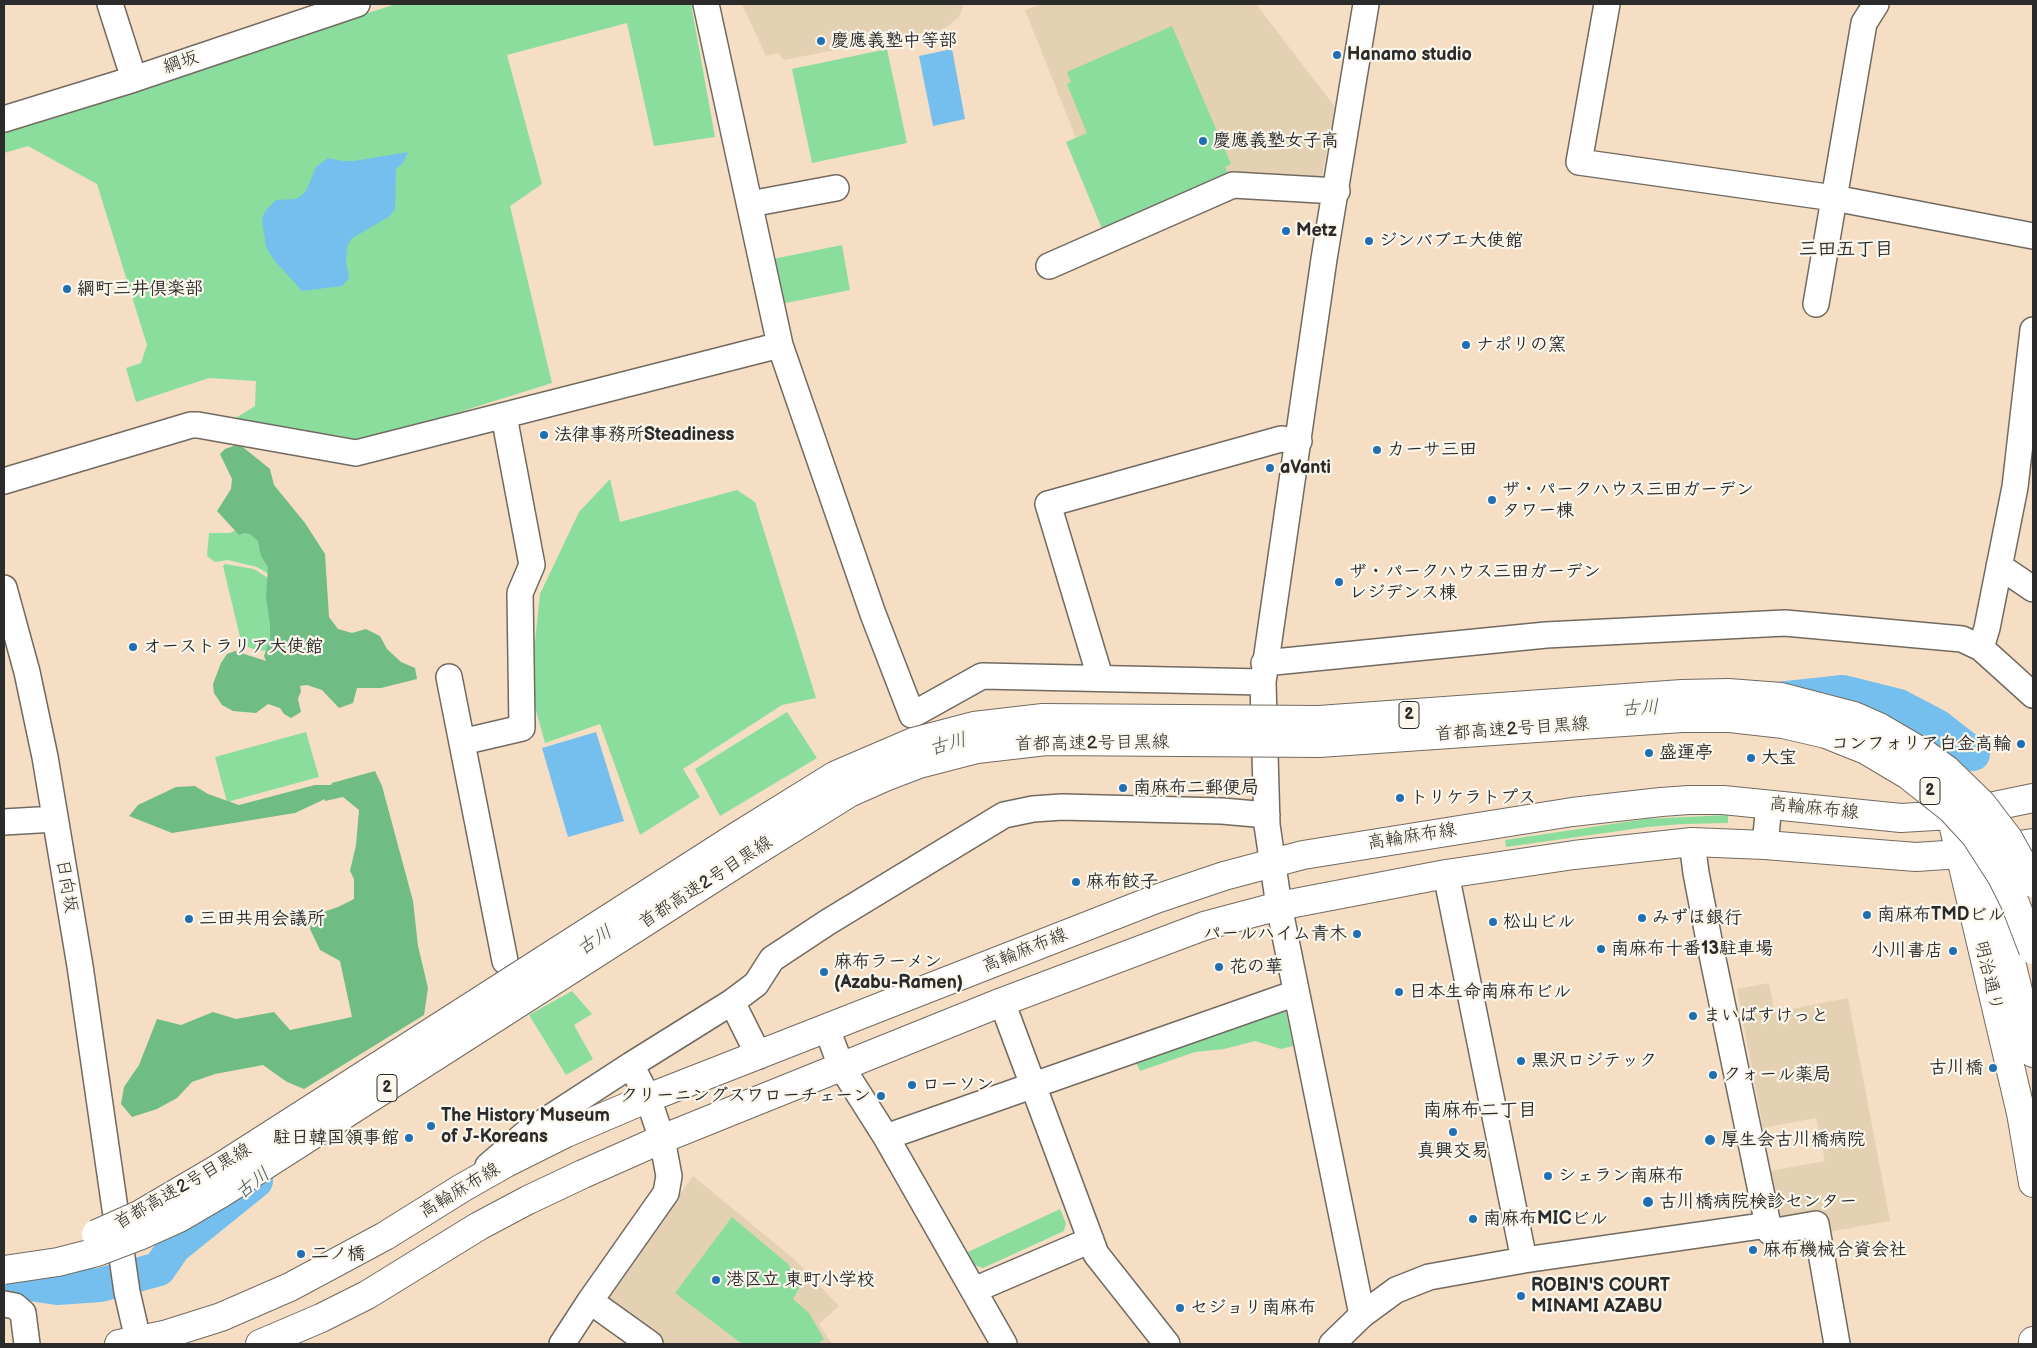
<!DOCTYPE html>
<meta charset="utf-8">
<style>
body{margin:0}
#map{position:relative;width:2037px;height:1348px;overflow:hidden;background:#f5dec3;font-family:"Balsamiq Sans",sans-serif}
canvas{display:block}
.frame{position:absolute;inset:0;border:5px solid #2b2b2b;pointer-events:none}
</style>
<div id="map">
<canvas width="2037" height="1348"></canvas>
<div class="frame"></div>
</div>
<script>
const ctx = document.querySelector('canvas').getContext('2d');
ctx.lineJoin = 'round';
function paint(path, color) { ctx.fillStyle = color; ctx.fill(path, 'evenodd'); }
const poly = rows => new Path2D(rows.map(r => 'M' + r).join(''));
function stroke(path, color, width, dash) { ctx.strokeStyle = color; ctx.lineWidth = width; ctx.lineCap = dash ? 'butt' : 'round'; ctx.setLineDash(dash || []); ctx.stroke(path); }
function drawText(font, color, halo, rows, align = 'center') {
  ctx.font = font + ' "Balsamiq Sans","Klee One",sans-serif'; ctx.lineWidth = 4.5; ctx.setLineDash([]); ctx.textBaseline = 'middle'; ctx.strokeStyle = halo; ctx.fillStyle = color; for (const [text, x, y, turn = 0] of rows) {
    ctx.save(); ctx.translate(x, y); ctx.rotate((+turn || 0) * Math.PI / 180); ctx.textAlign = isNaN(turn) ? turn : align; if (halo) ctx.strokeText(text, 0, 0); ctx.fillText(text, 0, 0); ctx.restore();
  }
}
const built = poly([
 [742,4,964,4,959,17,944,29,784,60,778,53,766,56],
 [1042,4,1256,4,1335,107,1321,182,1231,175,1111,226,1025,10],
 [1769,983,1775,1012,1848,998,1890,1221,1822,1233,1780,1224,1770,1171,1825,1161,1816,1118,1763,1128,1737,989],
 [693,1176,794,1259,839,1306,819,1324,832,1344,663,1344,604,1301]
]);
const green = poly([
 [396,4,691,4,715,137,654,146,627,23,507,55,542,184,510,206,552,383,360,443,234,419,255,406,256,381,209,378,136,402,126,368,141,363,147,345,97,184,28,146,4,153,4,132],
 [1172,26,1231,164,1225,167,1229,175,1127,217,1130,225,1105,236,1066,142,1087,133,1067,84,1071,82,1067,72],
 [887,49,907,143,812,163,792,69],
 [842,245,850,290,781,304,773,259],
 [610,479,620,522,737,490,755,502,816,698,782,705,683,769,700,797,640,835,600,724,545,743,530,689,540,594,579,512],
 [243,527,261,534,275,578,257,567,228,560,215,562,207,556,209,533,230,533],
 [225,564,254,569,268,578,283,594,269,651,256,650,242,645,223,566],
 [787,712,817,758,720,816,695,769],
 [306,732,319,777,227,802,215,757],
 [1728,815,1728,823,1683,824,1647,827,1506,847,1505,840,1646,819],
 [572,991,592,1014,574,1025,593,1059,566,1075,529,1015],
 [1281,1011,1286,1012,1293,1046,1281,1049,1255,1041,1224,1049,1195,1052,1140,1071,1136,1062],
 [1060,1209,1066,1223,1064,1231,983,1268,974,1265,968,1252],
 [732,1217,788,1264,800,1287,793,1299,809,1313,824,1339,817,1344,742,1344,675,1293]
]);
const forest = poly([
 [239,444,270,469,274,485,305,523,325,554,329,617,338,629,352,633,366,629,380,636,387,649,401,662,415,668,417,679,381,688,357,688,353,703,339,708,322,690,307,685,300,686,301,691,298,699,301,712,291,718,284,714,280,708,268,704,256,713,233,711,222,705,214,693,213,684,221,663,227,654,235,651,266,661,264,656,270,639,270,624,266,598,268,567,261,556,258,541,250,534,244,533,239,535,217,511,231,489,232,479,220,454,225,449],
 [375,771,382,786,413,901,418,946,428,988,424,1015,304,1089,287,1082,263,1065,215,1074,192,1082,177,1098,157,1109,132,1117,121,1104,124,1087,139,1065,157,1019,181,1025,213,1012,236,1019,274,1012,290,1030,352,1017,340,961,320,950,310,929,312,916,338,907,354,899,354,879,350,871,356,845,359,810,343,797,325,801,325,799,295,813,172,833,129,816,138,805,176,787,195,786,208,794,239,805,315,785,331,785,332,783]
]);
const water = poly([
 [952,49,965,119,933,126,919,56],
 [408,152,403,163,396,169,395,209,390,216,351,239,347,247,346,262,349,278,342,286,302,291,274,260,266,247,262,219,266,210,276,200,295,199,301,196,306,191,316,167,328,158,343,161,354,161],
 [596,732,624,821,568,837,542,748]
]);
const river = poly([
 [1778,699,1843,692,1899,706,1937,726,1973,754],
 [4,1280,57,1288,100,1285,159,1269,174,1247,256,1181]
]);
const minor = poly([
 [110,4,134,79],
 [706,4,780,345,873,614,912,715,982,676,1263,682],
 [1607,4,1579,162,1834,198,2033,236],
 [4,119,134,79,357,4],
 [750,204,836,188],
 [1049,266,1233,185,1337,191],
 [1816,304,1864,23,1876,4],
 [4,481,191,425,198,425,356,453,780,345],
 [1999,566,2033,589],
 [4,588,27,672,45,757,80,966,127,1292,139,1344],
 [1981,648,1987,628,2015,487,2033,330],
 [1264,663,1546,635,1785,623,1962,639,1981,648,2033,695],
 [449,677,505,961],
 [1100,677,1048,504,1281,439,1299,441],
 [462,742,522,728,520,593,532,565,504,416],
 [4,822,55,819],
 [1692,842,1696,873,1709,940,1768,1225],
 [1765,845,1769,804],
 [1446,874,1524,1260,1768,1225,1770,1232,1816,1224,1837,1344],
 [732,1002,756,984,772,959,828,922,1004,815,1033,809,1062,807,1222,811,1267,815],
 [1002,1002,1096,1254,1167,1344],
 [827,1029,841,1066,886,1137,1004,1344],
 [631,1065,732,1002,759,1056],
 [886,1137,1296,993],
 [488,1166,525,1134,631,1065,648,1098,662,1139,669,1176,666,1193,590,1301,562,1344],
 [974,1290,1091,1240],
 [590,1301,650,1344],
 [4,1304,15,1306,23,1313,27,1344],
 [1362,1315,1279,906,1267,825,1263,682,1324,259,1366,4],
 [1332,1344,1362,1315,1396,1290,1429,1277,1524,1260]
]);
const major = poly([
 [1951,815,2021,1113,2033,1183],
 [1986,858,2033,1053],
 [119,1344,164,1335,221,1317,290,1287,385,1236,462,1188,506,1163,566,1133,648,1098,1156,899,1224,876,1303,855,1572,812,1661,802,1689,800,1723,800,1901,818,1951,815,2033,798],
 [260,1344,321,1318,367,1295,479,1226,528,1200,583,1174,662,1139,1002,1002,1204,926,1279,906,1446,874,1574,855,1692,842,1765,845,1916,857,1946,855,2033,843],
 [2033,1344,2033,1341]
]);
const highwayBridge = poly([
 [96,1234,139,1215,219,1168,736,837,836,775,913,742,974,726,1043,718,1319,720,1682,694,1728,693,1781,697,1854,716,1879,727,1925,754,1947,770,1982,804,2008,838,2033,883],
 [4,1270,58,1262,97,1252,139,1236,179,1218,220,1194,748,856,849,793,885,777,919,764,977,749,1046,741,1319,743,1682,718,1730,718,1783,724,1826,734,1866,750,1908,775,1951,809,1975,835,2002,877,2015,903,2033,950]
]);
const markers = [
 [821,41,5,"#1f6fb2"],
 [1337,55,5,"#1f6fb2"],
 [1203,141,5,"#1f6fb2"],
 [1286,231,5,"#1f6fb2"],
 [1369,241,5,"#1f6fb2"],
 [67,289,5,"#1f6fb2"],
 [1466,345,5,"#1f6fb2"],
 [544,435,5,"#1f6fb2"],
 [1377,450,5,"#1f6fb2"],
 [1270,468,5,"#1f6fb2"],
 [1492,500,5,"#1f6fb2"],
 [1339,582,5,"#1f6fb2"],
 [133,647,5,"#1f6fb2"],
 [2021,744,5,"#1f6fb2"],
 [1649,753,5,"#1f6fb2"],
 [1751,758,5,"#1f6fb2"],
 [1123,788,5,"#1f6fb2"],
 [1400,798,5,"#1f6fb2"],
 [1076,882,5,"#1f6fb2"],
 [1867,915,5,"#1f6fb2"],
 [1642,918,5,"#1f6fb2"],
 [189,919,5,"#1f6fb2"],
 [1493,922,5,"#1f6fb2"],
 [1357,934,5,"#1f6fb2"],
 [1601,949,5,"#1f6fb2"],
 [1953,951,5,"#1f6fb2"],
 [1219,967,5,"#1f6fb2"],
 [824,972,5,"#1f6fb2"],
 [1399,992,5,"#1f6fb2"],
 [1693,1016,5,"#1f6fb2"],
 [1521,1061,5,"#1f6fb2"],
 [1993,1068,5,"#1f6fb2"],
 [1713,1075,5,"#1f6fb2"],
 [912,1085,5,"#1f6fb2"],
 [881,1096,5,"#1f6fb2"],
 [431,1126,5,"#1f6fb2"],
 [1453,1132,5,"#1f6fb2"],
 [409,1138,5,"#1f6fb2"],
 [1710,1140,6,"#1f6fb2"],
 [1548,1176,5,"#1f6fb2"],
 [1648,1202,6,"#1f6fb2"],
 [1473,1219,5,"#1f6fb2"],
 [1753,1250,5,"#1f6fb2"],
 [301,1254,5,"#1f6fb2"],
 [716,1280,5,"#1f6fb2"],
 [1521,1296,5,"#1f6fb2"],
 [1180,1308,5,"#1f6fb2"]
];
const shields = [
 [1409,715,20],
 [1930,791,20],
 [387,1088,20]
];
const shieldNames = [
 ["2",1409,715],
 ["2",1930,791],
 ["2",387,1088]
];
const poiNames = [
 ["慶應義塾中等部",831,41],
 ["Hanamo studio",1347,55],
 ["慶應義塾女子高",1213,141],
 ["Metz",1296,231],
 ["ジンバブエ大使館",1379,241],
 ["綱町三井倶楽部",77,289],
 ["ナポリの窯",1476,345],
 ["法律事務所Steadiness",554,435],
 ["カーサ三田",1387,450],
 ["aVanti",1280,468],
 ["ザ・パークハウス三田ガーデン",1502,490],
 ["タワー棟",1502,511],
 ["ザ・パークハウス三田ガーデン",1349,572],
 ["レジデンス棟",1349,593],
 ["オーストラリア大使館",143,647],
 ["コンフォリア白金高輪",2011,744,"right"],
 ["盛運亭",1659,753],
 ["大宝",1761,758],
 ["南麻布二郵便局",1133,788],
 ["トリケラトプス",1410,798],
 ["麻布餃子",1086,882],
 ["南麻布TMDビル",1877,915],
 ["みずほ銀行",1652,918],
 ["三田共用会議所",199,919],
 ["松山ビル",1503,922],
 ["パールハイム青木",1347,934,"right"],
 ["南麻布十番13駐車場",1611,949],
 ["小川書店",1943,951,"right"],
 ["麻布ラーメン",834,962],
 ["(Azabu-Ramen)",834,983],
 ["花の華",1229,967],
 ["日本生命南麻布ビル",1409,992],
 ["まいばすけっと",1703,1016],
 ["黒沢ロジテック",1531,1061],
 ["古川橋",1983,1068,"right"],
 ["クォール薬局",1723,1075],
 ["ローソン",922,1085],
 ["クリーニングスワローチェーン",871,1096,"right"],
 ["The History Museum",441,1116],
 ["of J-Koreans",441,1137],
 ["駐日韓国領事館",399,1138,"right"],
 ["厚生会古川橋病院",1721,1140],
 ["真興交易",1453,1151,"center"],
 ["シェラン南麻布",1558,1176],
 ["古川橋病院検診センター",1659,1202],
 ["南麻布MICビル",1483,1219],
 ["麻布機械合資会社",1763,1250],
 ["二ノ橋",311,1254],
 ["港区立 東町小学校",726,1280],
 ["ROBIN'S COURT",1531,1286],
 ["MINAMI AZABU",1531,1307],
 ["セジョリ南麻布",1190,1308]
];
const streetNames = [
 ["綱坂",181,63,-19],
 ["首都高速2号目黒線",1512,730,-4],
 ["首都高速2号目黒線",1092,744,-1],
 ["高輪麻布線",1814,809,6],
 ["高輪麻布線",1412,837,-9],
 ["首都高速2号目黒線",706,883,-33],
 ["日向坂",66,886,80],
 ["高輪麻布線",1025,951,-22],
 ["明治通り",1988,976,77],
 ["首都高速2号目黒線",183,1187,-30],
 ["高輪麻布線",460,1191,-31]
];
const neighbourhoodNames = [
 ["三田五丁目",1846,250],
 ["南麻布二丁目",1480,1111]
];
const waterNames = [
 ["古川",1640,709,-3],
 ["古川",948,745,-15],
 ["古川",595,941,-33],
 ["古川",253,1184,-38]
];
paint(built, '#e4d1b4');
paint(green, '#8bdd9e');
paint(forest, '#70bc85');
paint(water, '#74bfed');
stroke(river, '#74bfed', 34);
stroke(minor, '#726a60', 28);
stroke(major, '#726a60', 30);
stroke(minor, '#fff', 25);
stroke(major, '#fff', 28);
stroke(highwayBridge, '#726a60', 30, []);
stroke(highwayBridge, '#fff', 28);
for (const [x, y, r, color] of markers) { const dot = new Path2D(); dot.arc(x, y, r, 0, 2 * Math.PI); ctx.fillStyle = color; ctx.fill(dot); stroke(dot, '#fbf7ec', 2); }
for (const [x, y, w] of shields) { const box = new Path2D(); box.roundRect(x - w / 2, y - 13.5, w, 27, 4); ctx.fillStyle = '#fbf7ec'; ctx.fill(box); stroke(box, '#2b2b2b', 1); }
drawText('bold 16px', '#2b2b2b', null, shieldNames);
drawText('bold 18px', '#2b2b2b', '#fbf7ec', poiNames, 'left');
drawText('18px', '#2b2b2b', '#fbf7ec', streetNames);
drawText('bold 19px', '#2b2b2b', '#fbf7ec', neighbourhoodNames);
drawText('italic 19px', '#415765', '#fbf7ec', waterNames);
</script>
